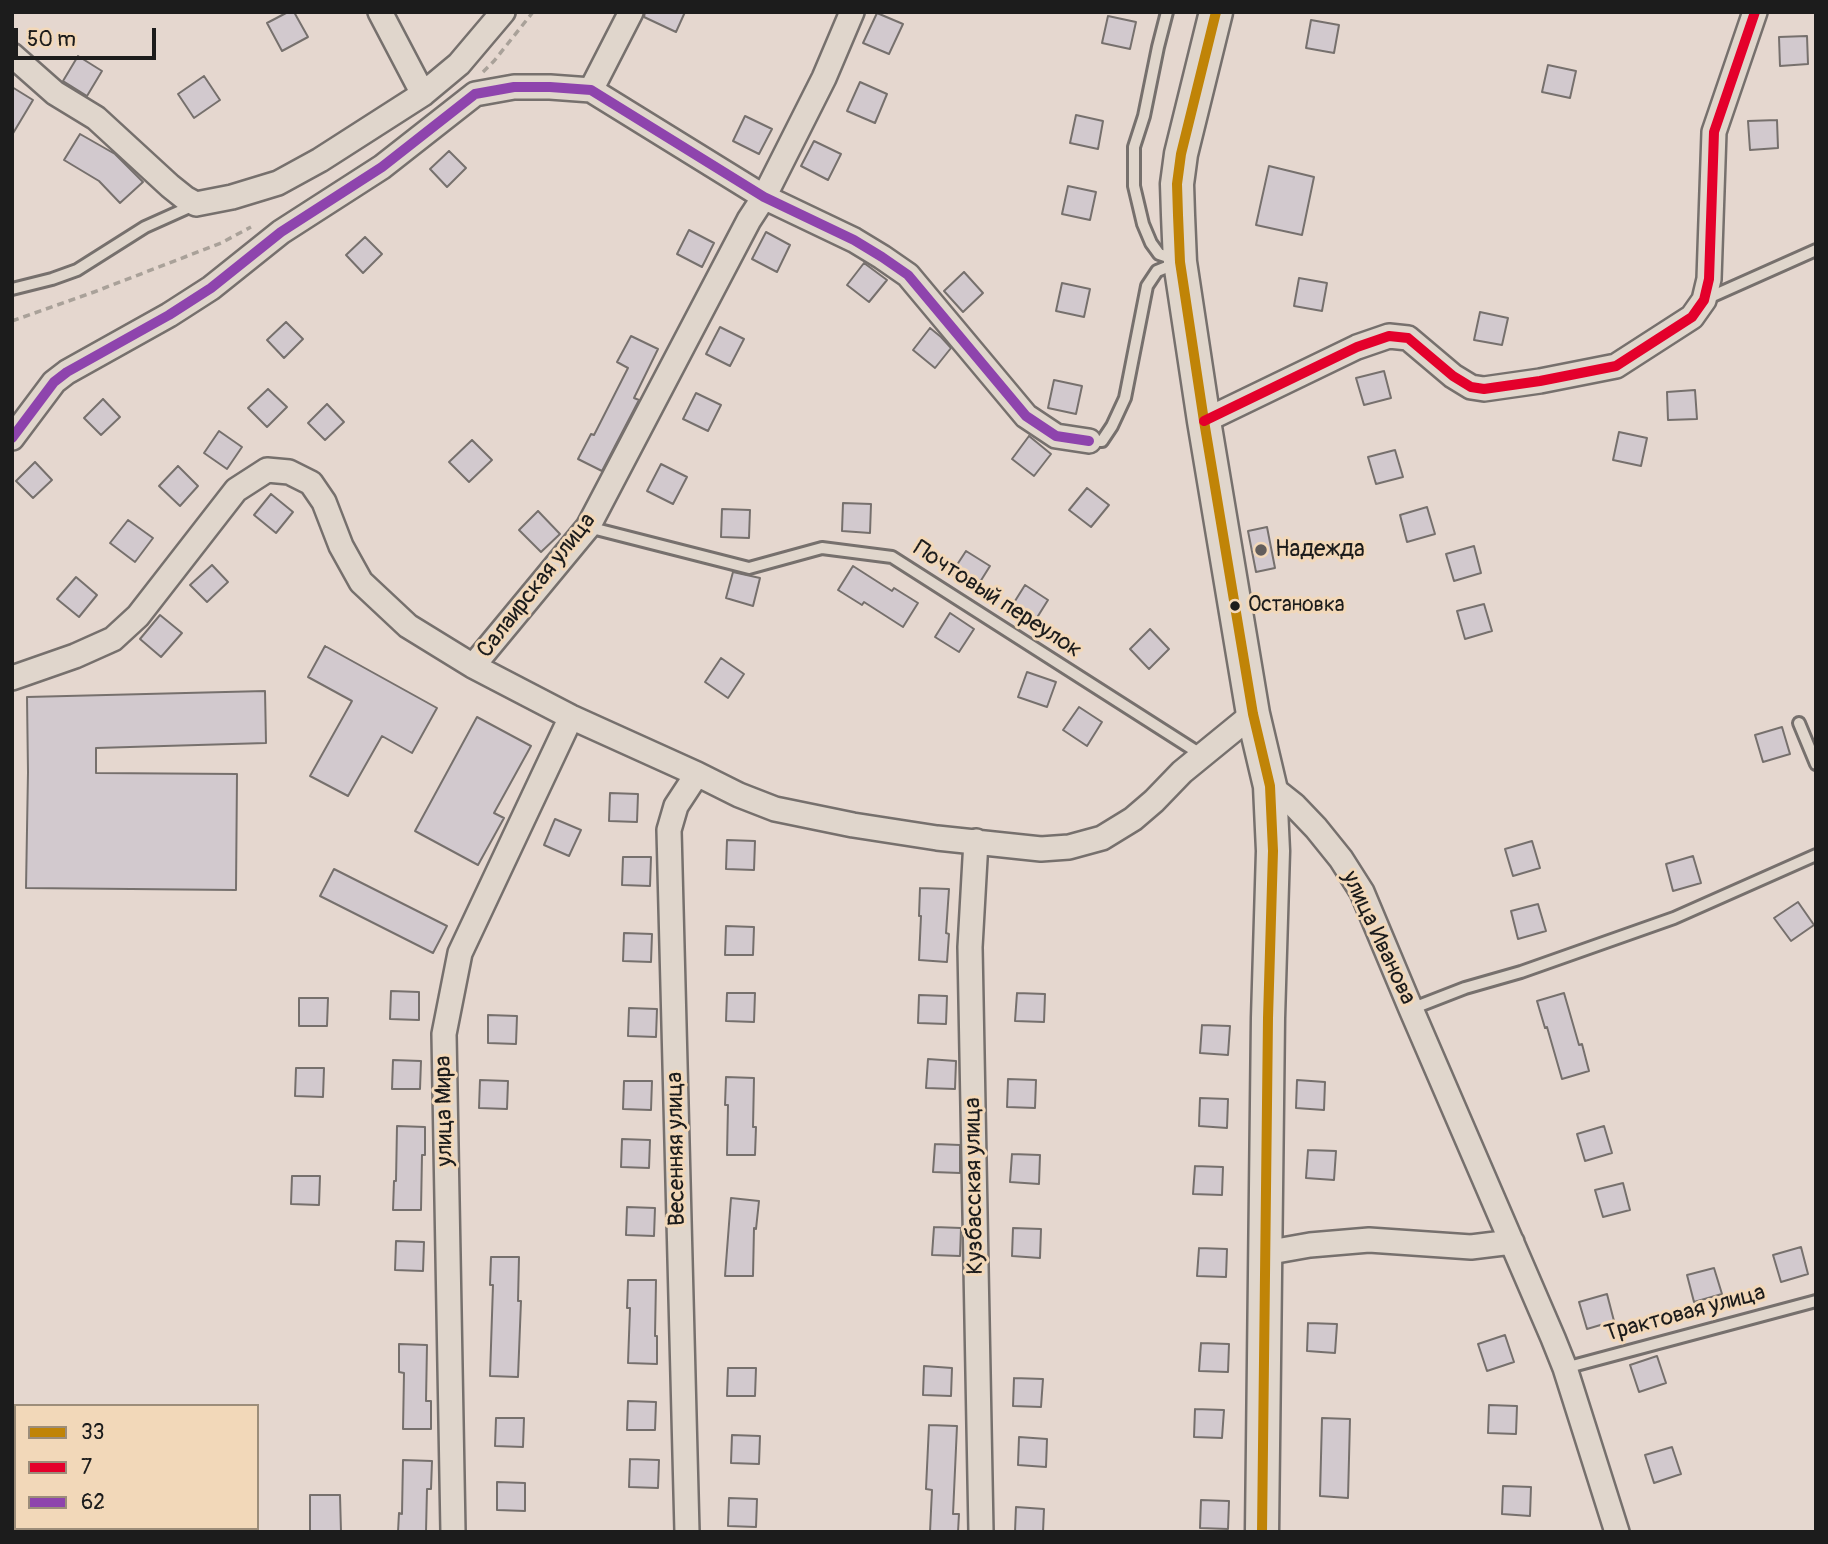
<!DOCTYPE html>
<meta charset="utf-8">
<style>
body{margin:0}
#map{position:relative;width:1828px;height:1544px;overflow:hidden;background:#e5d7cf;font-family:Pangolin,sans-serif}
canvas{display:block}
.frame{position:absolute;inset:0;border:14px solid #1c1c1c;pointer-events:none}
.legend{position:absolute;left:14px;top:1404px;width:245px;height:126px;box-sizing:border-box;background:#f2d8b9;border:2px solid #9c8d7a;margin:0;padding:9px 12px;list-style:none;font-size:21px;color:#1c1c1c}
.legend li{display:flex;align-items:center;gap:14px;height:35px}
.legend b{width:35px;border:2px solid #9c8d7a}
.scale{position:absolute;left:14px;top:28px;width:142px;height:32px;box-sizing:border-box;border:4px solid #1c1c1c;border-top:0;padding-left:9px;font-size:21px;line-height:24px;white-space:nowrap;color:#1c1c1c;-webkit-text-stroke:5px #f2d8b9;paint-order:stroke}
</style>
<div id="map">
<canvas width="1828" height="1544"></canvas>
<div class="frame"></div>
<ul class="legend">
<li><b style="height:9px;background:#c08407"></b>33</li>
<li><b style="height:9px;background:#e4002b"></b>7</li>
<li><b style="height:9px;background:#8e44ad"></b>62</li>
</ul>
<div class="scale">50 m</div>
</div>
<script>
const ctx = document.querySelector('canvas').getContext('2d');
ctx.lineJoin = 'round';
function paint(path, color) { ctx.fillStyle = color; ctx.fill(path, 'evenodd'); }
const poly = rows => new Path2D(rows.map(r => 'M' + r).join(''));
function stroke(path, color, width, dash) { ctx.strokeStyle = color; ctx.lineWidth = width; ctx.lineCap = dash ? 'butt' : 'round'; ctx.setLineDash(dash || []); ctx.stroke(path); }
function drawText(font, color, halo, rows, align = 'center') {
  ctx.font = font + ' Pangolin,sans-serif'; ctx.lineWidth = 6; ctx.setLineDash([]); ctx.textBaseline = 'middle'; ctx.strokeStyle = halo; ctx.fillStyle = color; for (const [text, x, y, turn = 0] of rows) {
    ctx.save(); ctx.translate(x, y); ctx.rotate((+turn || 0) * Math.PI / 180); ctx.textAlign = isNaN(turn) ? turn : align; if (halo) ctx.strokeText(text, 0, 0); ctx.fillText(text, 0, 0); ctx.restore();
  }
}
const building = poly([
 [288,12,294,12,308,37,282,51,267,23,288,12],
 [645,12,685,12,676,32,644,17,645,12],
 [877,13,903,24,889,54,863,43,877,13],
 [1108,16,1136,22,1130,49,1102,43,1108,16],
 [1311,20,1339,25,1334,53,1306,48,1311,20],
 [1807,36,1808,64,1780,66,1779,37,1807,36],
 [78,56,102,71,87,96,63,81,78,56],
 [1548,65,1576,71,1570,98,1542,92,1548,65],
 [204,76,220,100,194,118,178,94,204,76],
 [860,82,887,94,875,123,847,111,860,82],
 [12,87,33,100,12,135,12,87],
 [1076,115,1103,121,1098,149,1070,143,1076,115],
 [745,116,772,129,759,154,733,141,745,116],
 [1777,120,1778,148,1750,150,1748,121,1777,120],
 [80,134,115,154,143,182,120,203,99,181,64,160,80,134],
 [814,141,841,154,828,180,801,166,814,141],
 [449,151,466,168,447,187,430,169,449,151],
 [1269,166,1314,177,1302,235,1256,225,1269,166],
 [1068,186,1096,192,1090,220,1062,214,1068,186],
 [689,230,714,243,702,267,677,254,689,230],
 [766,232,790,245,777,272,752,259,766,232],
 [365,237,382,254,363,273,346,255,365,237],
 [864,263,887,280,869,302,847,285,864,263],
 [964,272,983,293,963,312,944,291,964,272],
 [1299,278,1327,283,1322,311,1294,306,1299,278],
 [1062,283,1090,289,1084,317,1056,311,1062,283],
 [1480,312,1508,318,1502,345,1474,340,1480,312],
 [286,322,303,339,284,358,267,340,286,322],
 [720,327,744,339,730,366,706,354,720,327],
 [930,328,941,337,951,348,935,368,913,350,930,328],
 [631,336,658,349,634,398,639,400,602,471,578,459,591,434,594,435,628,368,617,362,631,336],
 [1384,371,1391,398,1364,405,1356,378,1384,371],
 [1054,380,1082,386,1076,414,1048,408,1054,380],
 [268,389,287,407,267,427,248,408,268,389],
 [1695,390,1697,419,1668,420,1667,392,1695,390],
 [696,393,721,405,708,431,683,419,696,393],
 [103,399,120,417,101,435,84,418,103,399],
 [327,404,344,422,325,440,308,423,327,404],
 [219,431,242,447,227,469,204,453,219,431],
 [1619,432,1647,438,1641,466,1613,460,1619,432],
 [1029,436,1051,454,1034,476,1012,459,1029,436],
 [472,440,492,460,469,482,449,462,472,440],
 [1395,450,1403,477,1376,484,1368,457,1395,450],
 [35,462,52,480,33,498,16,481,35,462],
 [661,464,687,477,673,504,647,491,661,464],
 [178,466,198,486,180,506,159,486,178,466],
 [1087,488,1109,505,1091,527,1069,510,1087,488],
 [271,494,293,512,276,533,254,515,271,494],
 [843,503,871,504,870,533,842,531,843,503],
 [1427,507,1435,534,1407,542,1400,515,1427,507],
 [722,509,750,510,749,538,721,537,722,509],
 [538,511,560,534,541,552,519,530,538,511],
 [128,520,153,538,135,562,110,543,128,520],
 [1267,527,1275,568,1256,572,1248,531,1267,527],
 [1474,546,1481,573,1454,581,1446,554,1474,546],
 [966,551,990,566,975,590,951,574,966,551],
 [212,565,228,582,207,602,190,585,212,565],
 [853,566,892,591,894,588,918,603,903,627,864,602,862,605,838,590,853,566],
 [733,572,760,578,753,606,726,598,733,572],
 [76,577,97,595,79,617,57,599,76,577],
 [1025,585,1048,600,1033,624,1010,609,1025,585],
 [1484,604,1492,631,1465,639,1457,611,1484,604],
 [950,613,974,629,959,652,935,637,950,613],
 [160,615,182,633,161,657,140,639,160,615],
 [1150,629,1169,649,1149,669,1130,649,1150,629],
 [325,646,437,708,412,753,382,736,348,796,310,776,352,701,308,677,325,646],
 [721,658,744,674,728,698,705,682,721,658],
 [1027,672,1056,682,1047,707,1018,697,1027,672],
 [265,691,266,743,96,748,96,773,237,774,236,890,26,888,28,772,27,697,265,691],
 [1079,707,1102,722,1087,746,1063,730,1079,707],
 [477,717,531,746,494,813,504,818,478,865,415,831,477,717],
 [1782,727,1790,754,1763,762,1755,735,1782,727],
 [610,793,638,794,637,822,609,821,610,793],
 [555,819,581,830,569,856,544,845,555,819],
 [727,840,755,841,754,870,726,869,727,840],
 [1532,841,1540,868,1513,876,1505,849,1532,841],
 [1693,856,1701,883,1673,891,1666,864,1693,856],
 [623,857,651,857,650,886,622,885,623,857],
 [334,869,447,926,433,953,320,896,334,869],
 [920,888,949,889,946,933,949,934,947,962,919,960,921,916,919,916,920,888],
 [1798,902,1814,925,1791,941,1774,918,1798,902],
 [1538,904,1546,931,1518,939,1511,911,1538,904],
 [726,926,754,927,753,955,725,955,726,926],
 [624,933,652,934,651,962,623,961,624,933],
 [391,991,419,992,419,1020,390,1019,391,991],
 [727,993,755,993,754,1022,726,1021,727,993],
 [1017,993,1045,994,1044,1022,1015,1021,1017,993],
 [1564,993,1579,1045,1582,1044,1589,1071,1562,1079,1547,1027,1545,1028,1537,1001,1564,993],
 [919,995,947,996,946,1024,918,1023,919,995],
 [299,998,328,998,327,1026,299,1026,299,998],
 [629,1008,657,1009,656,1037,628,1036,629,1008],
 [488,1015,517,1016,516,1044,488,1043,488,1015],
 [1202,1025,1230,1026,1228,1055,1200,1053,1202,1025],
 [928,1059,956,1061,955,1089,926,1088,928,1059],
 [393,1060,421,1061,420,1089,392,1089,393,1060],
 [296,1068,324,1068,323,1097,295,1096,296,1068],
 [726,1077,754,1078,753,1127,756,1127,755,1155,727,1155,728,1105,725,1105,726,1077],
 [1008,1079,1036,1080,1035,1108,1007,1107,1008,1079],
 [480,1080,508,1081,507,1109,479,1108,480,1080],
 [1297,1080,1325,1082,1324,1110,1296,1108,1297,1080],
 [624,1081,652,1081,651,1110,623,1109,624,1081],
 [1200,1098,1228,1099,1227,1128,1199,1126,1200,1098],
 [397,1126,425,1127,425,1155,422,1155,421,1210,393,1210,394,1181,396,1181,397,1126],
 [1604,1126,1612,1153,1585,1161,1577,1134,1604,1126],
 [622,1139,650,1140,649,1168,621,1167,622,1139],
 [935,1144,960,1145,960,1173,933,1172,935,1144],
 [1308,1150,1336,1151,1334,1180,1306,1178,1308,1150],
 [1012,1154,1040,1155,1039,1184,1010,1182,1012,1154],
 [1195,1166,1223,1167,1222,1195,1193,1194,1195,1166],
 [292,1176,320,1176,319,1205,291,1204,292,1176],
 [1623,1183,1630,1210,1603,1217,1595,1190,1623,1183],
 [731,1198,759,1201,756,1229,754,1228,753,1276,725,1276,731,1198],
 [627,1207,655,1208,654,1236,626,1235,627,1207],
 [934,1227,961,1228,960,1256,932,1255,934,1227],
 [1013,1228,1041,1229,1040,1258,1012,1256,1013,1228],
 [396,1241,424,1242,423,1271,395,1270,396,1241],
 [1801,1247,1808,1274,1781,1282,1773,1255,1801,1247],
 [1199,1248,1227,1249,1226,1277,1197,1276,1199,1248],
 [491,1257,519,1257,518,1301,521,1301,518,1377,490,1376,493,1285,490,1285,491,1257],
 [1714,1268,1722,1294,1694,1302,1687,1275,1714,1268],
 [628,1280,656,1280,655,1336,657,1336,657,1364,628,1363,630,1308,627,1308,628,1280],
 [1607,1294,1614,1321,1587,1329,1579,1302,1607,1294],
 [1308,1323,1337,1324,1335,1353,1307,1351,1308,1323],
 [1505,1335,1514,1362,1487,1371,1478,1344,1505,1335],
 [1201,1343,1229,1344,1228,1372,1199,1371,1201,1343],
 [399,1344,427,1345,426,1401,431,1401,431,1429,403,1429,404,1373,399,1372,399,1344],
 [1657,1356,1666,1383,1639,1392,1630,1365,1657,1356],
 [924,1366,952,1368,951,1396,923,1395,924,1366],
 [728,1368,756,1368,755,1396,727,1396,728,1368],
 [1014,1378,1043,1379,1041,1407,1013,1406,1014,1378],
 [628,1401,656,1402,655,1430,627,1430,628,1401],
 [1489,1405,1517,1406,1516,1434,1488,1433,1489,1405],
 [1195,1409,1224,1410,1222,1438,1194,1437,1195,1409],
 [496,1418,524,1418,523,1447,495,1446,496,1418],
 [1322,1418,1350,1419,1348,1498,1320,1496,1322,1418],
 [929,1425,957,1426,953,1514,959,1514,958,1532,930,1532,932,1490,926,1489,929,1425],
 [732,1435,760,1436,759,1464,731,1463,732,1435],
 [1019,1437,1047,1439,1046,1467,1018,1465,1019,1437],
 [1672,1447,1681,1474,1654,1483,1645,1455,1672,1447],
 [630,1459,659,1460,658,1488,629,1487,630,1459],
 [403,1460,432,1461,431,1489,427,1489,426,1532,398,1532,399,1513,402,1514,403,1460],
 [497,1482,525,1483,525,1511,497,1510,497,1482],
 [1503,1486,1531,1487,1530,1516,1502,1514,1503,1486],
 [310,1495,340,1495,341,1532,310,1532,310,1495],
 [729,1498,757,1499,756,1527,728,1526,729,1498],
 [1201,1500,1229,1501,1228,1529,1200,1528,1201,1500],
 [1016,1507,1044,1509,1043,1532,1015,1532,1016,1507]
]);
const path = poly([
 [483,72,494,61,533,12],
 [12,321,94,292,221,243,251,227]
]);
const lane = poly([
 [1167,12,1158,47,1144,116,1134,147,1134,186,1143,224,1151,243,1159,254,1177,260],
 [12,289,52,279,77,270,145,227,194,205],
 [1706,299,1816,250],
 [1089,441,1102,441,1112,426,1125,398,1147,286,1157,271,1177,263],
 [588,527,749,568,822,548,892,557,1202,755],
 [1799,723,1816,764],
 [1411,1009,1465,988,1521,972,1674,918,1816,855],
 [1565,1368,1816,1301]
]);
const street = poly([
 [380,12,423,94],
 [12,55,55,93,96,118,170,186,185,198,196,204,232,197,278,183,320,160,423,94,459,64,503,12],
 [591,90,631,12],
 [1204,421,1357,347,1389,336,1408,338,1453,376,1471,387,1484,389,1540,381,1616,366,1692,317,1704,300,1709,279,1714,132,1755,12],
 [12,438,54,382,67,372,169,315,211,288,281,232,382,167,475,94,514,87,550,87,591,90,764,197,854,240,882,257,908,275,1026,416,1056,436,1089,441],
 [473,666,588,527,749,220,764,197,824,78,852,12],
 [12,678,75,656,113,639,138,616,236,490,267,470,289,472,311,483,324,502,341,546,361,582,408,626,473,666,571,717,697,774,739,795,775,809,853,825,937,838,1041,849,1069,847,1102,838,1133,819,1154,801,1182,772,1253,714],
 [1270,786,1294,805,1316,828,1341,859,1362,892,1411,1009,1553,1338,1565,1368,1617,1532],
 [976,841,970,947,981,1532],
 [1265,1253,1310,1245,1369,1240,1471,1247,1512,1242],
 [453,1532,444,1034,460,953,571,717],
 [687,1532,669,830,676,806,697,774]
]);
const secondary = poly([
 [1216,12,1181,154,1177,184,1178,215,1180,262,1204,421,1253,714,1270,786,1273,851,1268,1018,1262,1532]
]);
const bus1 = poly([
 [1216,12,1181,154,1177,184,1178,215,1180,262,1204,421,1253,714,1270,786,1273,851,1268,1018,1262,1532]
]);
const bus2 = poly([
 [1204,421,1357,347,1389,336,1408,338,1453,376,1471,387,1484,389,1540,381,1616,366,1692,317,1704,300,1709,279,1714,132,1755,12]
]);
const bus3 = poly([
 [12,438,54,382,67,372,169,315,211,288,281,232,382,167,475,94,514,87,550,87,591,90,764,197,854,240,882,257,908,275,1026,416,1056,436,1089,441]
]);
const markers = [
 [1261,550,7,"#625d5b"],
 [1235,606,6,"#1c1c1c"]
];
const busNames = [
 ["Остановка",1248,606]
];
const poiNames = [
 ["Надежда",1275,550]
];
const streetNames = [
 ["Салаирская улица",537,586,-52],
 ["Почтовый переулок",997,600,33],
 ["улица Иванова",1378,938,65],
 ["улица Мира",445,1111,-91],
 ["Весенняя улица",677,1149,-91],
 ["Кузбасская улица",975,1186,-91],
 ["Трактовая улица",1685,1314,-15]
];
paint(building, '#d2c9ce');
stroke(building, '#76706d', 2);
stroke(lane, '#76706d', 16);
stroke(street, '#76706d', 28);
stroke(secondary, '#76706d', 37);
stroke(path, '#a9a199', 3.5, [7, 5]);
stroke(lane, '#e0d6cc', 10);
stroke(street, '#e0d6cc', 23);
stroke(secondary, '#e0d6cc', 32);
stroke(bus1, '#c08407', 10);
stroke(bus2, '#e4002b', 10);
stroke(bus3, '#8e44ad', 10);
for (const [x, y, r, color] of markers) { const dot = new Path2D(); dot.arc(x, y, r, 0, 2 * Math.PI); ctx.fillStyle = color; ctx.fill(dot); stroke(dot, '#f2d8b9', 2.5); }
drawText('21px', '#1c1c1c', '#f2d8b9', busNames, 'left');
drawText('23px', '#1c1c1c', '#f2d8b9', poiNames, 'left');
drawText('23px', '#1c1c1c', '#f2d8b9', streetNames);
</script>
